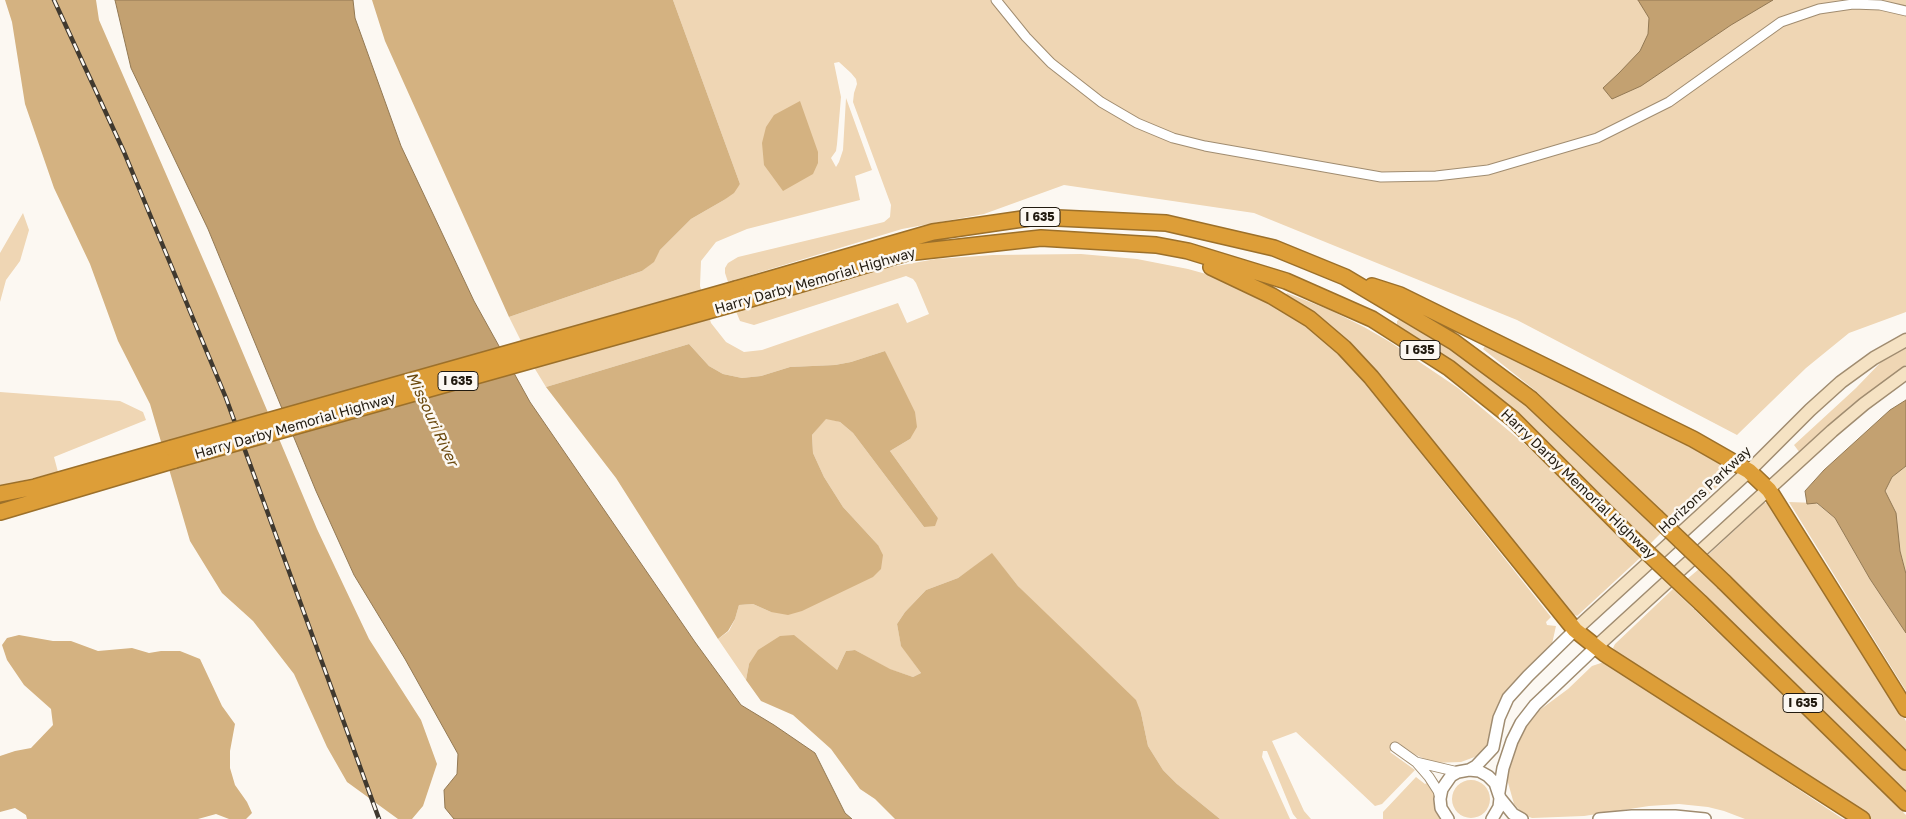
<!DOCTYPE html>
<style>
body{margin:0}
canvas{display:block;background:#fcf8f2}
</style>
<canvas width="1906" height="819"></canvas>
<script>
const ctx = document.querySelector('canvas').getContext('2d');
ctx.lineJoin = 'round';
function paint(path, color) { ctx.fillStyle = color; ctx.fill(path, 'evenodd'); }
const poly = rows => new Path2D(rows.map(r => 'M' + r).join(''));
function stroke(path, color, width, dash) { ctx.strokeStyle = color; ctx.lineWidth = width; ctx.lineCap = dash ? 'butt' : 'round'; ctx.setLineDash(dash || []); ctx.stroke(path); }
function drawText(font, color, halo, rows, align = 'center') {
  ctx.font = font + ' "Golos Text",sans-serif'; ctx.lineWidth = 5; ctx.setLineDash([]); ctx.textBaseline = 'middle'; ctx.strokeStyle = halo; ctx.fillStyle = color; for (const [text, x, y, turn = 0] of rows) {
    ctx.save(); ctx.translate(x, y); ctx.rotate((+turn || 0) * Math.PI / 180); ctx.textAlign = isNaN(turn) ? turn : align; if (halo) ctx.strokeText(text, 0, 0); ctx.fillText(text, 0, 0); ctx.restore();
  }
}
const green = poly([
 [673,0,1906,0,1906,312,1849,333,1806,368,1737,435,1517,320,1254,213,1064,185,984,214,902,229,728,282,725,273,725,268,728,263,738,257,884,222,890,217,891,205,853,102,854,93,857,84,856,79,851,73,839,62,834,63,841,97,837,144,836,151,831,158,836,167,839,162,843,150,846,98,872,170,855,176,860,200,747,229,716,242,701,261,700,286,711,323,726,342,744,352,762,350,898,303,907,323,929,314,916,283,913,279,906,276,754,325,740,321,735,309,874,270,936,259,993,255,1081,254,1137,259,1188,269,1206,274,1244,290,1294,317,1312,331,1348,363,1380,402,1551,617,1546,622,1547,625,1556,626,1552,644,1494,716,1490,728,1487,747,1480,755,1461,762,1433,763,1414,754,1397,742,1390,752,1415,770,1382,804,1375,806,1296,732,1272,741,1304,811,1311,819,1297,819,1293,814,1267,751,1263,751,1262,757,1290,819,1220,819,1177,784,1163,770,1148,746,1141,713,1018,586,992,554,958,578,926,590,905,612,897,624,901,645,921,673,913,677,889,669,855,650,846,651,837,670,749,664,746,680,718,639,729,631,735,619,739,605,753,604,771,612,878,545,843,507,824,477,813,453,812,435,826,418,840,422,853,433,924,527,938,518,890,451,910,439,885,351,851,362,835,365,790,367,761,376,742,378,723,374,709,366,689,344,546,387,535,369,509,317,642,271,653,262,660,250,691,219,724,200,740,184],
 [23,213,29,230,20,261,6,280,0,302,0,253],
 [1287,293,1330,310,1364,327,1390,342,1458,388,1528,447,1641,557,1577,616,1570,613,1371,368,1285,296],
 [1403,317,1407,318,1523,399,1661,533,1650,544,1531,430,1397,329,1397,321],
 [1485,346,1723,462,1730,467,1732,472,1730,475,1675,526,1537,392,1483,349],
 [1906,346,1906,365,1850,406,1800,453,1794,445,1856,388,1881,362],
 [0,392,120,401,143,412,146,420,54,457,58,472,0,486],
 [1906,466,1906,574,1885,491,1892,477],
 [1789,502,1816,503,1835,518,1870,579,1906,633,1906,691],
 [1764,503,1767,503,1774,511,1906,721,1906,749,1707,556],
 [1699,569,1906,771,1906,793,1686,580],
 [1673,589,1906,815,1906,819,1871,819,1616,652,1613,648,1615,644],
 [1601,663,1608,663,1843,819,1745,819,1724,811,1708,807,1679,804,1649,806,1584,816,1532,818,1524,815,1514,804,1507,779,1516,739,1533,715,1568,689,1592,666],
 [1416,777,1425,784,1429,782,1433,788,1437,811,1441,819,1383,819,1383,812],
 '1452 799a19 19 0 1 1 38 0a19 19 0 1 1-38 0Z'
]);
const forest = poly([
 [5,0,96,0,99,20,216,289,317,529,369,639,421,720,437,764,423,806,412,819,398,819,347,782,327,747,294,674,253,621,222,593,190,541,150,404,118,341,90,264,54,188,25,104,12,22],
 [372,0,673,0,740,184,734,193,724,200,691,219,660,250,654,262,642,271,509,317,385,41],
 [800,101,818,152,818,163,813,174,783,191,764,165,762,143,766,127,774,115],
 [689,344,709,366,723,374,742,378,761,376,790,367,835,365,851,362,885,351,915,412,917,427,910,439,890,451,938,518,935,526,924,527,853,433,840,422,826,419,812,435,813,453,824,477,843,507,878,545,883,555,881,569,873,577,802,611,788,615,771,612,753,604,739,605,735,619,728,631,718,639,616,478,546,387],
 [992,553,1018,586,1136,700,1141,713,1148,746,1163,770,1177,784,1220,819,895,819,875,799,860,789,831,749,793,715,761,701,746,680,749,664,758,650,780,636,794,635,837,670,846,651,855,650,890,669,913,677,921,673,901,646,897,624,905,612,926,590,958,578],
 [19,635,53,641,71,641,98,651,132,648,149,653,161,651,180,651,200,659,222,706,235,724,230,751,230,768,235,785,247,802,252,813,246,819,229,819,216,814,198,819,27,819,26,815,15,808,0,812,0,756,15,751,31,748,53,725,51,709,24,685,7,660,2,645,7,638]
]);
const water = poly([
 [115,0,353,0,355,18,401,146,474,301,530,402,695,642,741,705,774,725,815,753,845,813,852,819,454,819,445,808,444,790,457,774,458,754,405,659,354,575,316,491,208,229,131,68,115,0],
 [1638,0,1773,0,1731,25,1641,86,1612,99,1603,88,1619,73,1640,51,1648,34,1649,18,1638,0],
 [1906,400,1906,466,1892,477,1885,491,1896,513,1900,551,1906,574,1906,633,1870,579,1835,518,1817,503,1807,504,1805,491,1824,470,1890,410,1906,400]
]);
const minor = poly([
 [996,0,1026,37,1051,63,1101,102,1137,123,1173,138,1205,146,1381,177,1436,176,1488,170,1597,138,1669,102,1781,22,1819,9,1853,4,1880,5,1906,11],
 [1395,747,1416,762,1429,777,1438,791,1440,798],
 [1416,762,1458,772]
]);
const tertiary = poly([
 [1469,770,1476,766,1493,748,1499,718,1508,698,1528,676,1575,630],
 [1499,792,1503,768,1512,741,1521,723,1535,705,1596,647],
 [1500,798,1513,814,1522,819],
 [1448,819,1441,808,1440,799,1442,789,1451,776,1458,772,1469,770,1479,771,1488,776,1495,783,1500,798,1499,807,1492,819],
 [1599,819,1632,816,1675,816,1705,819]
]);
const secondary = poly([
 [1575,630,1749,471,1810,410,1841,382,1874,358,1906,340],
 [1596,647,1832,431,1864,404,1906,373]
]);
const motorway = poly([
 [1211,267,1272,296,1310,319,1344,348,1371,377,1575,630,1605,654,1862,819],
 [1372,286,1400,295,1693,439,1749,471,1769,490,1906,709],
 [736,289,933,232,1036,217,1166,223,1274,248,1345,277,1454,342,1531,399,1656,517],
 [740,302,906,253,1041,238,1156,245,1188,251,1286,281,1372,319,1449,368,1513,419,1633,539],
 [0,494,35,487,172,448],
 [0,512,175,460],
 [1724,582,1906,762],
 [1701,603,1906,803]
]);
const rail = poly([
 [54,0,124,152,226,398,379,819]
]);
const motorwayBridge = poly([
 [172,448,736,289],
 [175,460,740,302],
 [1656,517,1724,582],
 [1633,539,1701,603]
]);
const shields = [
 [1040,217,40],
 [1420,350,40],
 [458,381,40],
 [1803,703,40]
];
const shieldNames = [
 ["I 635",1040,217],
 ["I 635",1420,350],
 ["I 635",458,381],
 ["I 635",1803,703]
];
const streetNames = [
 ["Harry Darby Memorial Highway",815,281,-16],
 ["Harry Darby Memorial Highway",295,426,-16],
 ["Harry Darby Memorial Highway",1578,484,44],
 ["Horizons Parkway",1705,490,-43]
];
const waterNames = [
 ["Missouri River",432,419,65]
];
paint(green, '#efd6b4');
paint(forest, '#d4b281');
paint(water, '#c3a171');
stroke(water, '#937954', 1);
stroke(minor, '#a08c70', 11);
stroke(tertiary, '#a08c70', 14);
stroke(secondary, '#a08c70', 15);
stroke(motorway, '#9c702a', 18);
stroke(minor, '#fff', 9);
stroke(tertiary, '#fff', 11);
stroke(secondary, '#f5e2c3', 12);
stroke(motorway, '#dd9e38', 15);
stroke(rail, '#40392f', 4.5);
stroke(rail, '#fcf8f2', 2.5, [8]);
stroke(motorwayBridge, '#9c702a', 18, []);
stroke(motorwayBridge, '#dd9e38', 15);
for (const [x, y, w] of shields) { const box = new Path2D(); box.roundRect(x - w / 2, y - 9.5, w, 19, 4); ctx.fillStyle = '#fcf8f2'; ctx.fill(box); stroke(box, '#221b10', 1); }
drawText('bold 12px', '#221b10', null, shieldNames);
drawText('14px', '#221b10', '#fcf8f2', streetNames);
drawText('italic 15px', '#6a480d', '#fcf8f2', waterNames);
</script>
